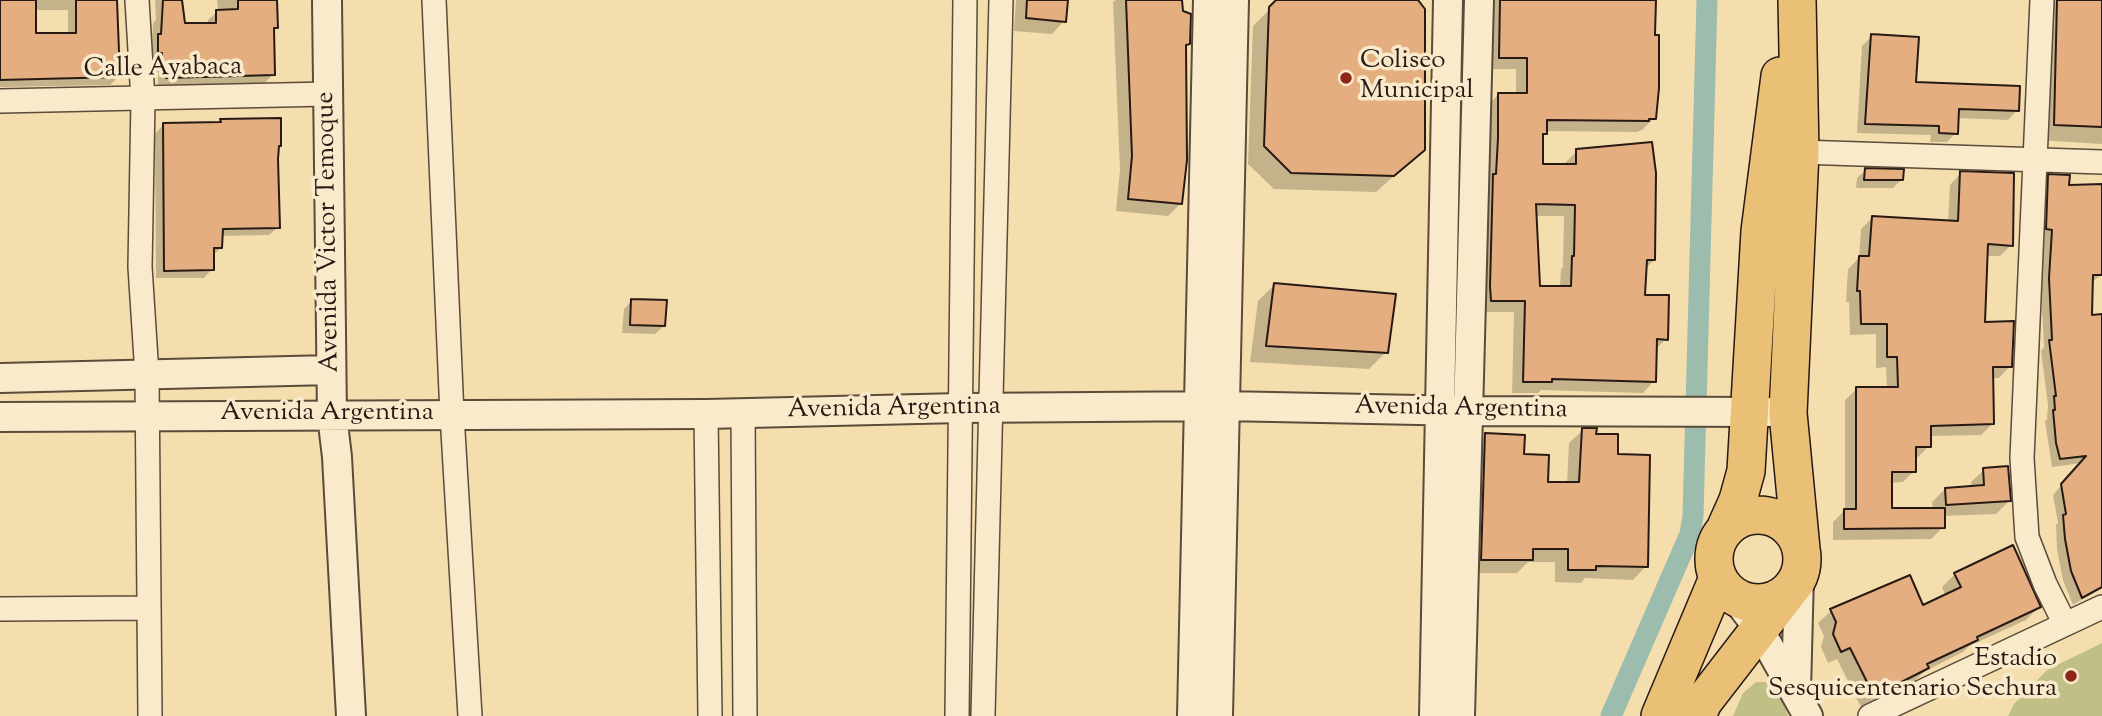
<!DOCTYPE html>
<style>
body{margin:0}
canvas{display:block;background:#f5dead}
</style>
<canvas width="2102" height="716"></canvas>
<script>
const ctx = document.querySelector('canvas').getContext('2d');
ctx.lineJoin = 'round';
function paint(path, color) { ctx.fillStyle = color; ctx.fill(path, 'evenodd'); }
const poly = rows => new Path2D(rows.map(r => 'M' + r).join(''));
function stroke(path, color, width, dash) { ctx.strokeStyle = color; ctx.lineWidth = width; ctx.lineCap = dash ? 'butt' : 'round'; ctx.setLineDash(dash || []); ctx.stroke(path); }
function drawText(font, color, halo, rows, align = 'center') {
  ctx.font = font + ' "Sorts Mill Goudy",serif'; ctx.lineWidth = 7; ctx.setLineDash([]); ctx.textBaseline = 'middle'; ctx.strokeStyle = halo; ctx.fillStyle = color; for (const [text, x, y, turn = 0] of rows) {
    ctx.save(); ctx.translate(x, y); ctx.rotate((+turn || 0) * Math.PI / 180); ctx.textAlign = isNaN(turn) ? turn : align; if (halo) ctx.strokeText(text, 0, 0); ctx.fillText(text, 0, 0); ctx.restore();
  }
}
const green = poly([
 [2102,643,2102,716,2008,716,2014,704,2047,670],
 [1756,682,1768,682,1778,687,1788,716,1733,716,1743,693]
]);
const shadow = poly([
 [0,0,116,0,118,77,110,85,0,87],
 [34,10,68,10,68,35,35,35],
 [155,0,181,0,183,25,208,25,208,20,218,11,217,0,277,0,276,28,272,32,273,74,265,83,158,86,158,73,154,73,154,61,151,61,153,23,156,20],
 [1016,0,1066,0,1064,21,1052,34,1014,31],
 [1116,0,1180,0,1189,43,1184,48,1181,203,1168,216,1116,211,1120,170,1113,2],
 [1279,0,1416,0,1423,150,1376,192,1274,189,1248,164,1253,26],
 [1489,0,1654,0,1654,118,1642,130,1636,132,1546,131,1541,138,1541,166,1565,166,1565,163,1577,151,1654,260,1645,269,1644,296,1666,339,1655,350,1654,381,1643,393,1541,390,1538,393,1512,393,1514,312,1480,312,1487,106,1499,94,1516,95,1516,69,1488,69],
 [1535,216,1564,216,1563,267,1561,269,1560,287,1539,288],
 [2042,0,2102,0,2102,144,2039,140],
 [1872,36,1914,83,2017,110,2008,120,1957,118,1956,133,1947,142,1930,142,1931,135,1857,133,1862,46],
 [221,121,278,227,269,235,221,236,221,248,212,256,212,269,204,278,156,278,155,134,163,125,218,124],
 [1866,170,1902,179,1893,188,1856,188,1857,178],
 [1961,173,2011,245,2000,256,1986,256,1983,324,2010,366,1999,378,1992,378,1992,424,1981,435,1929,436,1929,446,1918,457,1914,457,1914,471,1903,482,1890,483,1890,510,1933,510,1932,502,1945,489,1972,488,1971,482,1984,470,2009,501,1996,514,1943,516,1943,527,1931,539,1833,540,1833,522,1845,510,1845,400,1857,389,1887,389,1886,367,1876,368,1876,334,1850,335,1849,302,1846,302,1848,269,1859,258,1861,229,1872,218,1948,222,1950,185],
 [2049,176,2102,205,2102,274,2091,283,2090,317,2102,322,2102,587,2073,605,2063,580,2057,549,2056,525,2058,523,2053,495,2081,463,2052,467,2045,421,2047,419,2048,405,2041,351,2044,347,2041,287,2044,238,2038,238,2040,185],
 [1275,284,1386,352,1369,369,1250,362,1258,301],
 [632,301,664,326,655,334,622,333,624,309],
 [1583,430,1616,456,1646,566,1633,580,1585,578,1581,583,1555,582,1555,562,1528,562,1517,573,1468,573,1473,449,1486,435,1522,456,1547,483,1567,484,1569,443],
 [1955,574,2039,607,2026,620,1969,646,1963,652,1925,671,1914,681,1861,707,1837,659,1828,663,1821,647,1824,636,1818,623,1831,611,1922,608,1946,596,1942,587]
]);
const canal = poly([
 [1611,716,1690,534,1693,516,1707,0]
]);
const building = poly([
 [0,0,36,0,36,33,76,33,76,0,117,0,120,77,0,80,0,0],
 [163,0,182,0,185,23,216,23,216,10,238,9,238,0,277,0,278,28,274,28,275,75,166,78,166,66,162,66,162,53,158,53,158,34,161,34,163,0],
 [1027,0,1068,0,1066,22,1026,18,1027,0],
 [1126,0,1182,0,1183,11,1191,14,1190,44,1186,45,1187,160,1182,204,1128,199,1132,156,1126,0],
 [1276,0,1418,0,1425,9,1425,150,1394,176,1291,173,1264,146,1269,7,1276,0],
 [1500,0,1656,0,1655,35,1659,35,1659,88,1656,119,1649,119,1649,121,1547,120,1547,134,1543,134,1543,164,1576,164,1576,149,1652,142,1656,173,1655,260,1647,260,1645,295,1669,295,1668,340,1657,339,1656,382,1552,379,1552,382,1523,382,1525,301,1491,301,1490,286,1493,174,1496,174,1498,138,1498,93,1527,93,1527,58,1499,58,1500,0],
 [1536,204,1575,205,1574,256,1572,256,1571,286,1540,286,1536,204],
 [2057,0,2102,0,2102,127,2054,125,2057,0],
 [1871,34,1919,37,1916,82,2020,86,2019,111,1959,109,1958,134,1939,133,1939,126,1865,124,1871,34],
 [281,118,281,146,279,146,278,159,280,228,223,229,222,248,214,248,214,270,164,271,163,123,221,122,220,119,281,118],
 [1865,168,1904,169,1903,180,1864,180,1865,168],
 [1960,171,2014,173,2013,246,1988,244,1985,322,2014,321,2012,367,1993,367,1994,424,1931,426,1931,447,1916,447,1916,472,1892,472,1892,508,1945,508,1945,528,1844,529,1844,509,1856,509,1856,387,1898,387,1897,357,1887,357,1887,324,1861,324,1860,291,1857,291,1859,256,1869,256,1872,216,1958,221,1960,171],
 [2048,174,2070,175,2069,185,2102,184,2102,275,2093,275,2092,315,2102,314,2102,587,2082,598,2071,571,2065,539,2063,515,2066,514,2061,484,2086,456,2060,459,2056,443,2053,410,2055,410,2054,396,2056,396,2049,340,2052,340,2049,278,2052,230,2046,229,2048,174],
 [1274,283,1396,294,1388,353,1266,346,1274,283],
 [631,299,667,300,665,326,630,325,631,299],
 [1582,428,1597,428,1596,434,1618,434,1618,454,1650,455,1648,567,1596,566,1596,570,1568,570,1568,549,1533,549,1533,560,1481,560,1485,433,1525,435,1524,454,1549,455,1548,482,1579,482,1582,428],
 [2008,466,2011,501,1946,505,1945,488,1984,485,1983,468,2008,466],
 [2013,545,2041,607,1977,637,1978,640,1927,664,1929,668,1874,696,1850,648,1841,652,1833,634,1836,622,1830,609,1910,575,1923,605,1961,587,1954,573,2013,545]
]);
const minor = poly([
 [137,0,143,100,140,267,147,375,150,716],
 [434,0,452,415,470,716],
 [2042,0,2022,458,2027,537,2045,584,2065,624],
 [0,101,328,94],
 [1800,152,2102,162],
 [743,413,745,716],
 [706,414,710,716],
 [0,609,148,608],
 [957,716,965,0],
 [983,716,1001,0],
 [1870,716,2102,607]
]);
const tertiary = poly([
 [327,0,332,415,337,457,351,716],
 [0,378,331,370],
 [0,417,706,414,961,408,1224,406,1467,411,1768,412],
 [1735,597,1759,629,1808,716],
 [1796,691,1799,575],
 [1192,716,1208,0],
 [1218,716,1234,0],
 [1434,716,1448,0],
 [1460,716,1479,0]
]);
const primary = poly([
 [1797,0,1800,152,1788,413,1801,549],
 '1714 559a44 44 0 1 1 88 0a44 44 0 1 1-88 0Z',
 [1726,527,1738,500,1746,471,1760,231,1780,76],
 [1660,716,1718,578],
 [1697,716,1703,702,1788,592]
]);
const markers = [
 [1346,78,7,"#8f2418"],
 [2071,676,7,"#8f2418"]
];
const poiNames = [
 ["Coliseo",1360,63],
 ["Municipal",1360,93],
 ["Estadio",2057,661,"right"],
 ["Sesquicentenario Sechura",2057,691,"right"]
];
const streetNames = [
 ["Calle Ayabaca",163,70,-1],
 ["Avenida Victor Temoque",330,232,-91],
 ["Avenida Argentina",894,410,-1],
 ["Avenida Argentina",1461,410,1],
 ["Avenida Argentina",327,415]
];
paint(green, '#c0c086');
paint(shadow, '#0003');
stroke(canal, '#9cbcad', 21);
paint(building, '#e4ae81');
stroke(building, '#271a15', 2);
stroke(minor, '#5a4b3b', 26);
stroke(tertiary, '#5a4b3b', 32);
stroke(primary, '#271a15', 40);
stroke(minor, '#f8eaca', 23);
stroke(tertiary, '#f8eaca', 28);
stroke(primary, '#eabf76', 37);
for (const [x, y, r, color] of markers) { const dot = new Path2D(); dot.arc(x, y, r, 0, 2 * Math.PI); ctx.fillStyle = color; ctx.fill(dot); stroke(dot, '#f8eaca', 2.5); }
drawText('26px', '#271a15', '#f8eaca', poiNames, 'left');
drawText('26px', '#271a15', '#f8eaca', streetNames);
</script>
